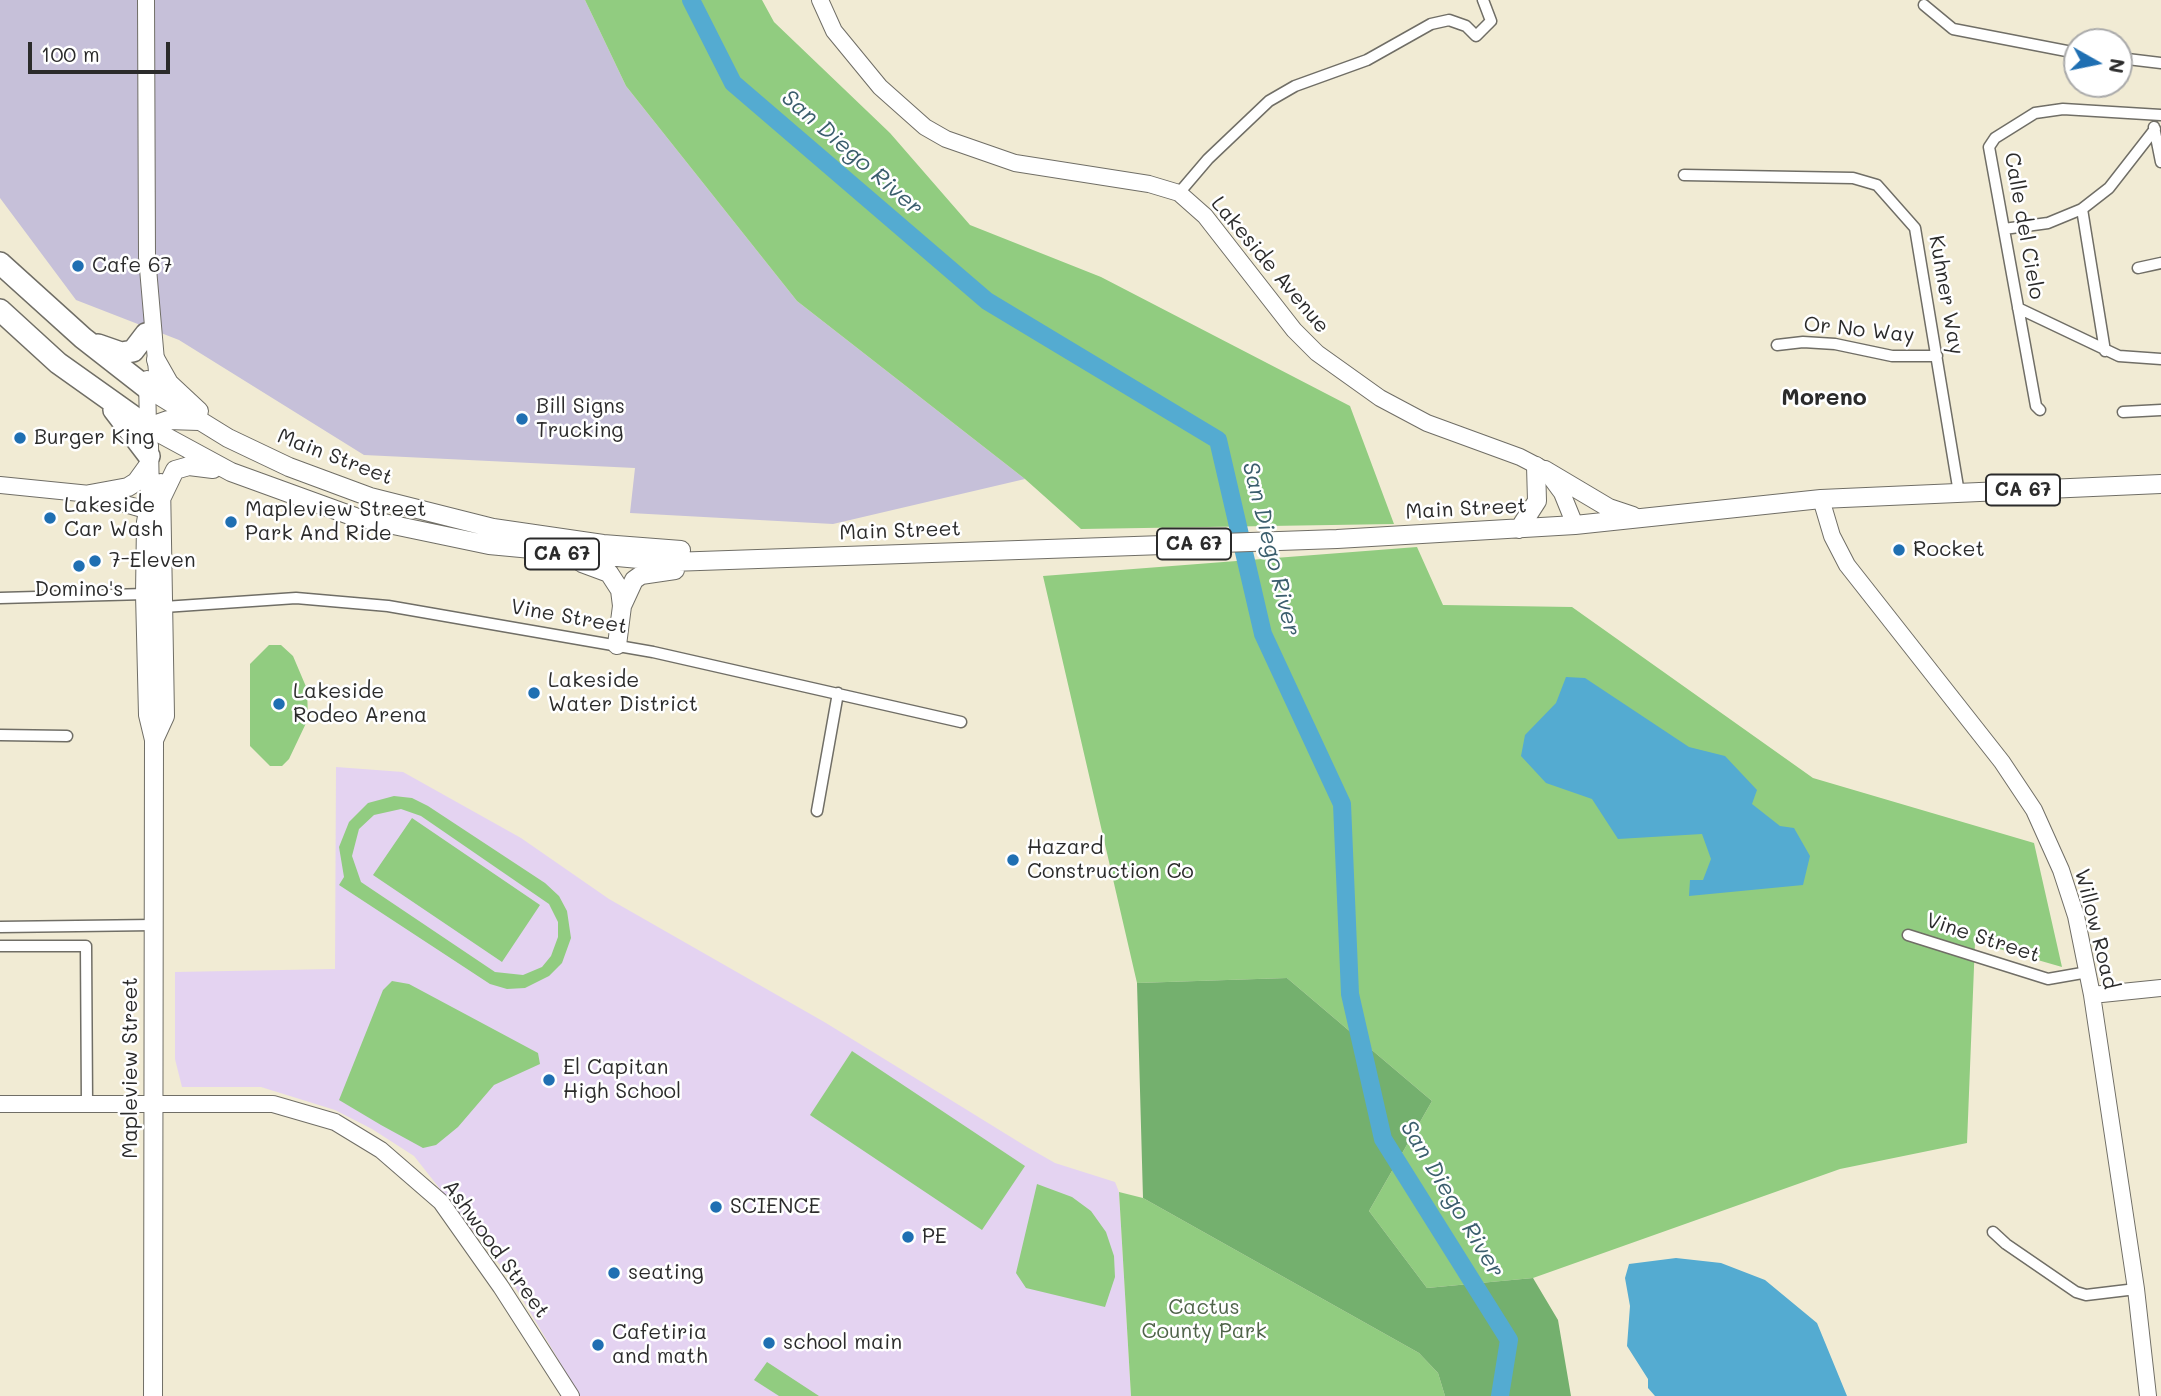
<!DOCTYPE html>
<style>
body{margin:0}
#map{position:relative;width:2161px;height:1396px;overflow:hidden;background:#f1ebd4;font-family:Mali,sans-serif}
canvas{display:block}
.north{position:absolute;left:2063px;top:28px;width:70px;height:70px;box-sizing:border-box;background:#fff;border:2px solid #aaa;border-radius:50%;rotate:99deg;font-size:19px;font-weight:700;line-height:28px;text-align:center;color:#2b2b2b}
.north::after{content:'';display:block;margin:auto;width:24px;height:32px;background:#1f6fb2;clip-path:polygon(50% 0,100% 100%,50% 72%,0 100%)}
.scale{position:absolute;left:28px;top:42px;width:142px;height:32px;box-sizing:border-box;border:4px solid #2b2b2b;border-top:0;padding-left:9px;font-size:21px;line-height:24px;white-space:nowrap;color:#2b2b2b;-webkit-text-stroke:5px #fff;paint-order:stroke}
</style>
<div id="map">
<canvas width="2161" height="1396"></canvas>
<div class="north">N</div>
<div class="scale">100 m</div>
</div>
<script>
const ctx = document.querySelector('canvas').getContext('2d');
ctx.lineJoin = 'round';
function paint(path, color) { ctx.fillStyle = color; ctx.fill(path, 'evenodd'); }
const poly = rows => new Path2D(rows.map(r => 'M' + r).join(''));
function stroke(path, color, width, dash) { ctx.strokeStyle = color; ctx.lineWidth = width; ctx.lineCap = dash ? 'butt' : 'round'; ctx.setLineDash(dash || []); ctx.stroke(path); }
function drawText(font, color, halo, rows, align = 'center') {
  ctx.font = font + ' Mali,sans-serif'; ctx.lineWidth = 5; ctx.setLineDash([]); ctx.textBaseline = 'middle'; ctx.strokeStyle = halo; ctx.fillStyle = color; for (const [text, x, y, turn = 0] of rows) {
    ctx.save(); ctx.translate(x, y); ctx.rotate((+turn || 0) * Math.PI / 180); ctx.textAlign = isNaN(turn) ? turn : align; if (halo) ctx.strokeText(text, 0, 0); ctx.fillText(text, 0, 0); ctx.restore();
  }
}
const built = poly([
 [336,767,403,772,521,838,609,899,826,1023,1027,1147,1055,1163,1115,1182,1119,1192,1131,1396,580,1396,508,1275,414,1156,372,1129,335,1110,261,1087,182,1087,175,1059,175,972,335,969]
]);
const industrial = poly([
 [0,0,585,0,626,86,797,301,1025,479,833,524,630,513,635,468,364,455,179,340,76,300,0,198]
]);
const green = poly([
 [585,0,762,0,774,22,890,133,970,225,1101,277,1350,406,1394,524,1081,529,1025,479,797,301,626,86],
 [1417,547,1443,605,1572,607,1813,778,2034,843,2062,967,1975,942,1967,1143,1840,1169,1533,1278,1427,1288,1369,1211,1432,1101,1287,978,1137,983,1043,576],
 [269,645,281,645,293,656,307,689,308,719,289,759,282,766,270,766,250,746,250,664],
 [394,796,412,798,428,806,545,883,559,896,567,911,571,938,562,963,549,976,525,988,507,989,490,984,339,885,344,877,339,847,349,822,368,803],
 [401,809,421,816,549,904,558,922,558,937,551,956,542,967,523,975,495,972,361,882,352,856,359,829,374,815],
 [412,818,540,905,502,962,373,875],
 [392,981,409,984,538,1053,540,1064,494,1085,458,1127,436,1145,423,1148,381,1125,339,1100,383,990],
 [852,1051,1025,1166,982,1230,810,1115],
 [1037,1184,1072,1197,1091,1211,1106,1232,1114,1256,1115,1277,1105,1307,1026,1288,1016,1273],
 [1119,1192,1143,1198,1419,1353,1438,1373,1445,1396,1131,1396],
 [767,1362,819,1396,779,1396,754,1380]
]);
const forest = poly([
 [1287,978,1432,1101,1369,1211,1427,1288,1533,1278,1558,1320,1571,1396,1445,1396,1438,1373,1419,1353,1143,1198,1137,983]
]);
const water = poly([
 [1566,677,1585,678,1689,747,1725,756,1757,790,1752,804,1780,826,1794,828,1810,856,1803,885,1689,896,1690,880,1703,880,1711,859,1702,834,1618,839,1592,799,1546,783,1521,756,1525,735,1556,703],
 [1676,1258,1721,1263,1765,1280,1817,1323,1847,1396,1655,1396,1648,1388,1648,1379,1627,1346,1630,1306,1625,1278,1629,1264]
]);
const river = poly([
 [691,0,733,83,987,301,1218,440,1263,634,1342,804,1350,994,1383,1139,1509,1340,1500,1396]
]);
const street = poly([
 [1924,5,1953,29,2077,53],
 [2119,58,2161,63],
 [2154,127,2161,162],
 [1684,175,1853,178,1877,185,1915,228,1959,493],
 [1179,193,1208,159,1269,101,1295,86,1367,60,1431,24,1449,20,1466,26,1476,36,1491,21,1483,0],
 [2082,209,2105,351],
 [2004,229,2048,223,2082,209,2109,188,2155,129],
 [2138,268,2161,263],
 [2018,308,2119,356,2161,359],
 [1777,345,1803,342,1835,344,1892,356,1937,356],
 [2040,410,2036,406,1989,147,1995,138,2035,113,2063,109,2161,115],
 [2123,412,2161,410],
 [0,598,145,594],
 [164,607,296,598,388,606,653,652,961,722],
 [0,735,67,736],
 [817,811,838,693],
 [0,927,154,925],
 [1908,935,2048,979,2088,972],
 [0,946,86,946,87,1104],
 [1993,1232,2006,1244,2076,1292,2086,1295,2136,1289]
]);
const secondary = poly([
 [146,0,147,257,159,395],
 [820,0,834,31,880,87,925,127,946,139,1015,163,1149,184,1179,193,1205,216,1294,330,1317,353,1380,398,1427,423,1520,457,1545,470,1562,493,1575,525],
 [147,379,148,427],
 [0,485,90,494,160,514],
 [1821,499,1832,536,1847,565,2002,762,2034,810,2061,870,2076,916,2092,995,2136,1289,2148,1396],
 [2092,995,2161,988],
 [0,1104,273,1104,335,1122,381,1150,441,1202,501,1287,571,1396]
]);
const primary = poly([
 [156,360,169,383,199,411],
 [147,388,228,438,289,467,370,497,493,528,603,544,681,550],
 [148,427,231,472,355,517,489,545,671,562,1337,539,1575,525,1821,499,2161,484],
 [148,427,168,420,199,421],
 [149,445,150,500,146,522,145,594,148,715,154,740,153,1396],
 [1545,470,1609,508,1633,516],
 [90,494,128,487,136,482,149,464],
 [162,497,175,470,189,466,213,469],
 [1519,529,1537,501,1536,466],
 [582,563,609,573,620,590,622,606],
 [617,645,622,606,634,580,641,575,675,570],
 [154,740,165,716,161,483]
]);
const highway = poly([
 [0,263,83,338,147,388],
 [0,310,58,363,148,427],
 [98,345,121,353,133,351,146,334],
 [114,410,149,456]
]);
const markers = [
 [78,266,7,"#1f6fb2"],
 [522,419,7,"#1f6fb2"],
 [20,438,7,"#1f6fb2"],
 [50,518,7,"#1f6fb2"],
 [231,522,7,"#1f6fb2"],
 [1899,550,7,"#1f6fb2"],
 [95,561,7,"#1f6fb2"],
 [79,566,7,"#1f6fb2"],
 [534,693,7,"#1f6fb2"],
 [279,704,7,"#1f6fb2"],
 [1013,860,7,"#1f6fb2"],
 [549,1080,7,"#1f6fb2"],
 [716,1207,7,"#1f6fb2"],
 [908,1237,7,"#1f6fb2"],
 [614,1273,7,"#1f6fb2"],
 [769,1343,7,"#1f6fb2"],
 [598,1345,7,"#1f6fb2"]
];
const shields = [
 [2023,490,74],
 [1194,544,74],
 [562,554,74]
];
const shieldNames = [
 ["CA 67",2023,490],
 ["CA 67",1194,544],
 ["CA 67",562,554]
];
const streetNames = [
 ["Calle del Cielo",2024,226,80],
 ["Lakeside Avenue",1270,265,50],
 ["Kuhner Way",1946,295,80],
 ["Or No Way",1859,330,6],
 ["Main Street",335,457,21],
 ["Main Street",1466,509,-3],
 ["Main Street",900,531,-2],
 ["Vine Street",569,617,10],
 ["Willow Road",2096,929,76],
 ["Vine Street",1983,938,18],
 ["Mapleview Street",131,1068,-90],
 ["Ashwood Street",496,1249,54]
];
const poiNames = [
 ["Cafe 67",92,266],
 ["Bill Signs",536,407],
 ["Trucking",536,431],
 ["Burger King",34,438],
 ["Lakeside",64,506],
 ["Car Wash",64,530],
 ["Mapleview Street",245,510],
 ["Park And Ride",245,534],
 ["Rocket",1913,550],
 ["7-Eleven",109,561],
 ["Domino's",79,590,"center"],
 ["Lakeside",548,681],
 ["Water District",548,705],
 ["Lakeside",293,692],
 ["Rodeo Arena",293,716],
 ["Hazard",1027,848],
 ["Construction Co",1027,872],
 ["El Capitan",563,1068],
 ["High School",563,1092],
 ["SCIENCE",730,1207],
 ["PE",922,1237],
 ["seating",628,1273],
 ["Cafetiria",612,1333],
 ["and math",612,1357],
 ["school main",783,1343]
];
const parkNames = [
 ["Cactus",1204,1308],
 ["County Park",1204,1332]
];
const waterNames = [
 ["San Diego River",852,153,41],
 ["San Diego River",1271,549,76],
 ["San Diego River",1452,1199,59]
];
const neighbourhoodNames = [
 ["Moreno",1824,398]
];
paint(built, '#e4d3f1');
paint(industrial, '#c6c0d9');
paint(green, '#91cc80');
paint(forest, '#74b06e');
paint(water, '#54abd1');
stroke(river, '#54abd1', 18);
stroke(street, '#706e66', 13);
stroke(secondary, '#706e66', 18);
stroke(primary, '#706e66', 20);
stroke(highway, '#706e66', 24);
stroke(street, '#fff', 10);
stroke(secondary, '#fff', 16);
stroke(primary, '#fff', 18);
stroke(highway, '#fff', 21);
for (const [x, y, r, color] of markers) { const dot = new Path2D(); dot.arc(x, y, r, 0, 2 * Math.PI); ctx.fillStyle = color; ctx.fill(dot); stroke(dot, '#fff', 2.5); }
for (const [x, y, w] of shields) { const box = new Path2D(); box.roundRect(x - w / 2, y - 15.5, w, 31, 5); ctx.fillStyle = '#fff'; ctx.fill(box); stroke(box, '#2b2b2b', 2); }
drawText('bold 19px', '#2b2b2b', null, shieldNames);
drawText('21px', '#2b2b2b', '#fff', streetNames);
drawText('21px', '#2b2b2b', '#fff', poiNames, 'left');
drawText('21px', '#4f6349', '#fff', parkNames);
drawText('italic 23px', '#3b5e6d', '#fff', waterNames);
drawText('bold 23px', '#2b2b2b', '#fff', neighbourhoodNames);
</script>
